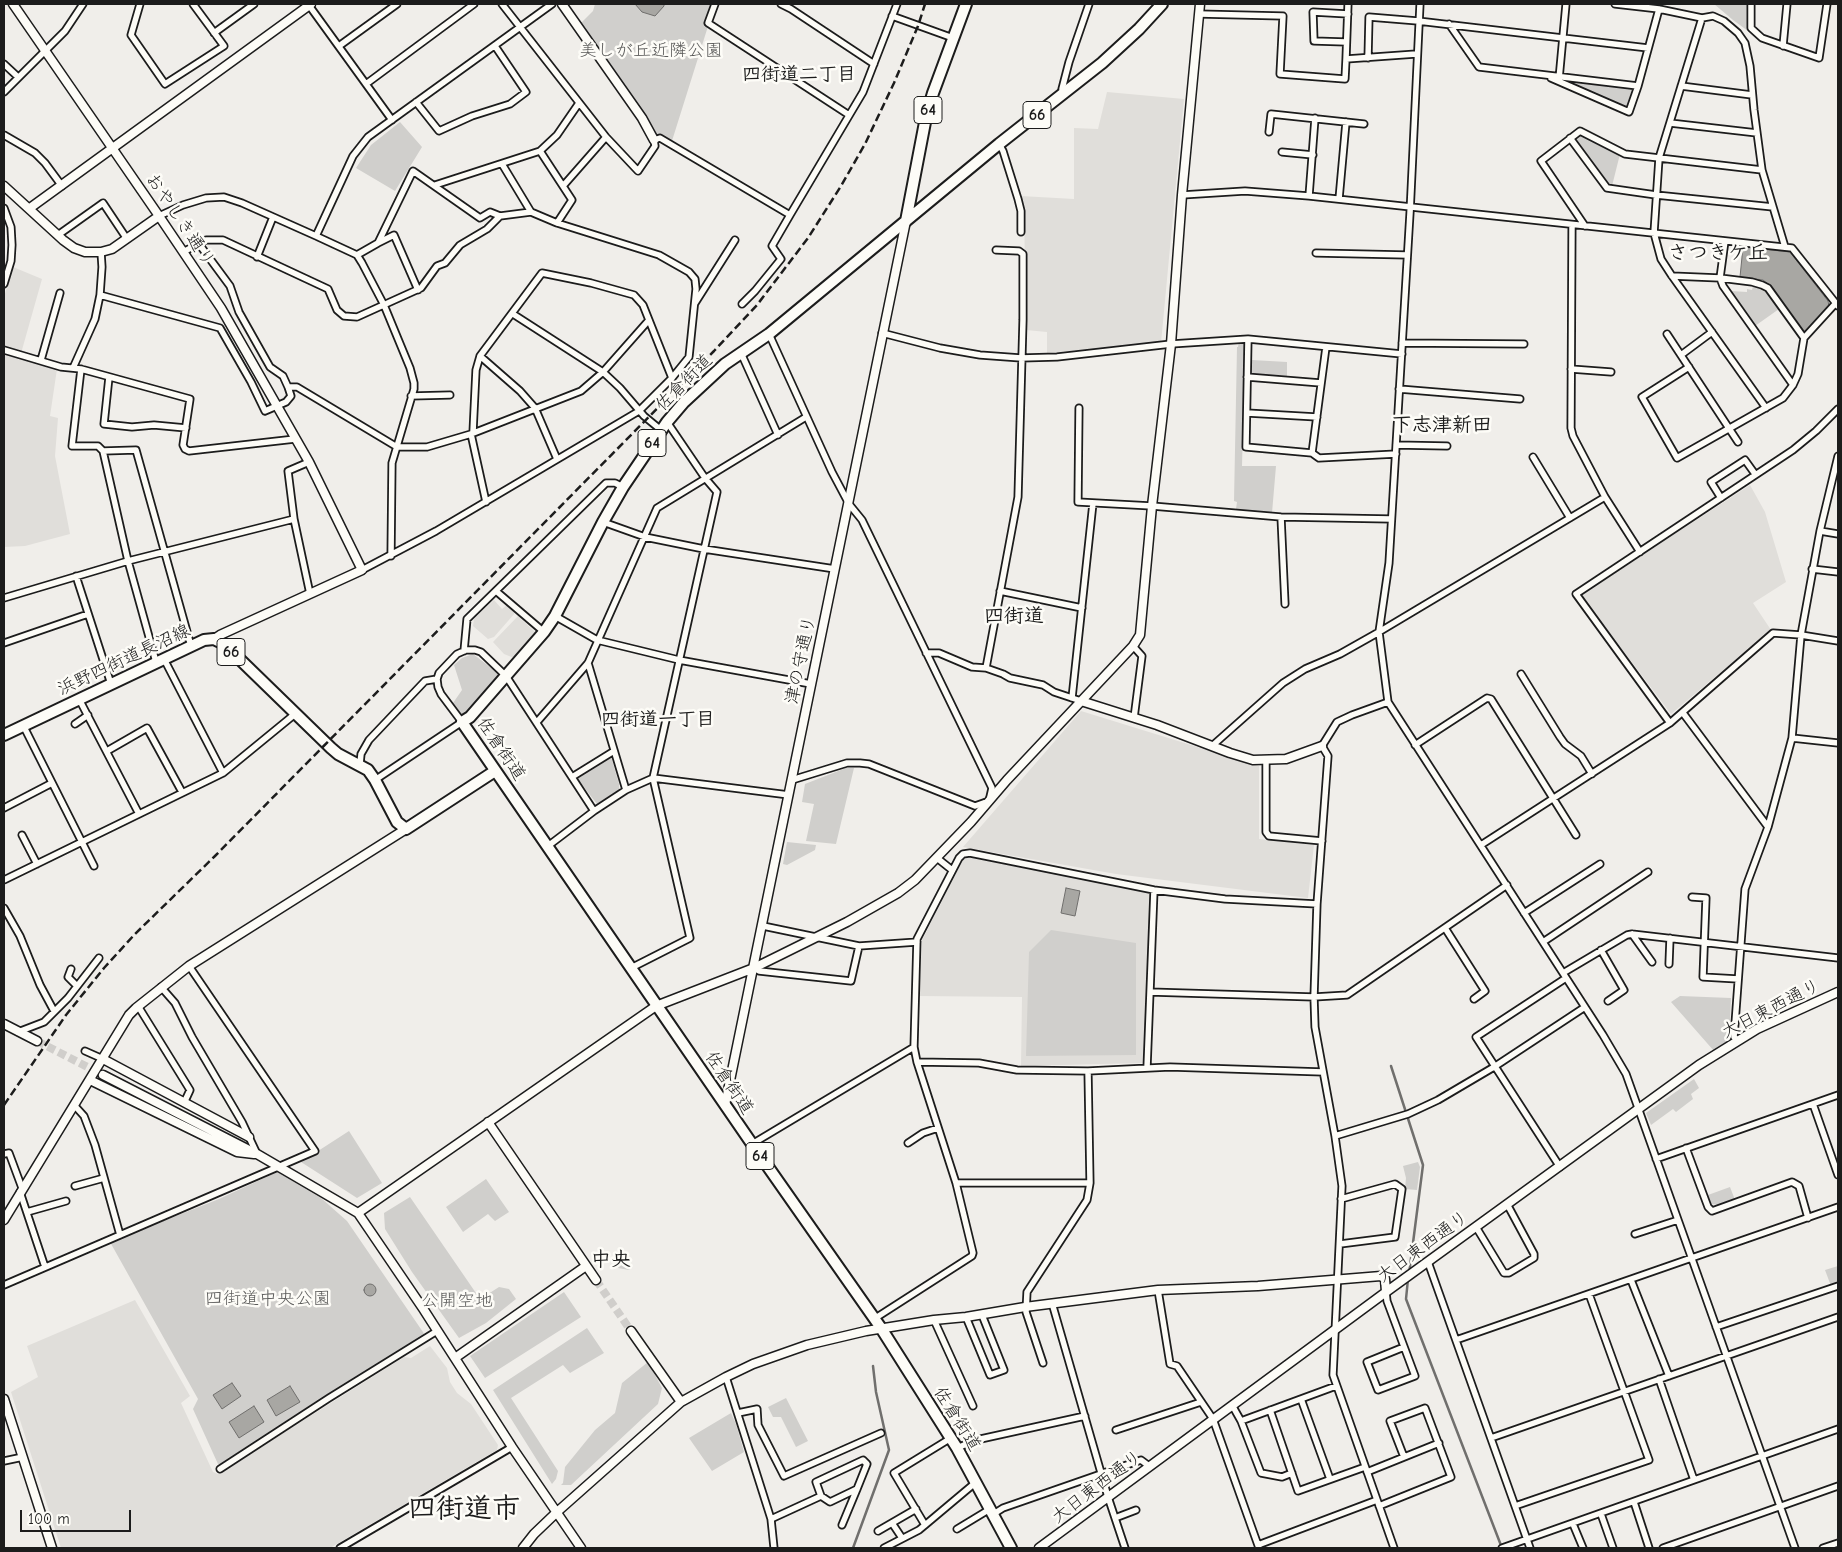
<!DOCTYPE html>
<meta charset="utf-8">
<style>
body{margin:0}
#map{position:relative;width:1842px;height:1552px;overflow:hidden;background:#f0eeea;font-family:"Comic Neue",sans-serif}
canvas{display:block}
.frame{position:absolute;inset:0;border:5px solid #1c1c1c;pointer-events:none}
.scale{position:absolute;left:20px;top:1510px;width:111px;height:22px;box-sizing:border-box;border:2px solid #1c1c1c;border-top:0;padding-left:6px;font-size:15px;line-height:18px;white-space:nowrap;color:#1c1c1c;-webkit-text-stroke:4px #fdfcf7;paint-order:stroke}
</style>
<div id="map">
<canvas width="1842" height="1552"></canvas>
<div class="frame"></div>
<div class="scale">100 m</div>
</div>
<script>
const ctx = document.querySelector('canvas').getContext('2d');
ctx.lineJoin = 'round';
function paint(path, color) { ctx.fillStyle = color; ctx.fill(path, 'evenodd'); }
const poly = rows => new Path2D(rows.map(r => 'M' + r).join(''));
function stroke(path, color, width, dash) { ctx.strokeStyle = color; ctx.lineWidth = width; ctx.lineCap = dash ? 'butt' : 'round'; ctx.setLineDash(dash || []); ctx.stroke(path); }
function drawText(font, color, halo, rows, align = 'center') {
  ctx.font = font + ' "Comic Neue","Klee One",sans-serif'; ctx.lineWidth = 5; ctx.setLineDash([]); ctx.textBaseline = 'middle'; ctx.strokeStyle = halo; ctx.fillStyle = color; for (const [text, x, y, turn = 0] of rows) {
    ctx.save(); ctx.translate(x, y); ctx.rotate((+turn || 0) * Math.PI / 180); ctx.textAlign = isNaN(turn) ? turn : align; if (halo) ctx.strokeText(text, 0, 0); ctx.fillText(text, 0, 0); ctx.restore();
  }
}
const built = poly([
 [1107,92,1184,99,1161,343,1047,353,1047,332,1026,330,1024,207,1021,196,1074,199,1074,128,1098,129],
 [13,267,42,279,20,357,57,369,50,416,58,418,55,456,70,534,25,546,4,547,4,297],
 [1750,485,1765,512,1786,582,1753,603,1771,630,1671,714,1581,595],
 [494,600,502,609,507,605,515,613,494,637,488,639,473,626,474,619],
 [518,616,536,633,514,658,504,654,493,642],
 [1081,711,1259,766,1259,839,1314,845,1308,898,1116,874,963,847],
 [967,856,1149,892,1151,896,1144,1063,1021,1066,1022,997,919,996,922,940,963,860],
 [135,1300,190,1396,181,1403,213,1472,218,1474,404,1357,411,1358,430,1346,447,1368,450,1382,457,1393,471,1404,498,1445,497,1450,330,1548,61,1548,11,1392,38,1377,27,1346]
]);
const green = poly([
 [595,4,715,4,671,144,660,138,654,140,577,27,593,11],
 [1714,4,1749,4,1748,31,1733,20],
 [1564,80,1636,87,1627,108],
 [400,122,422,147,395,191,356,168,371,145],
 [1580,133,1620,154,1612,186,1608,185,1573,139],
 [1753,286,1763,289,1779,309,1755,326,1731,291,1747,292,1747,289,1752,290],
 [1239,341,1245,344,1242,466,1276,466,1272,513,1243,511,1236,509,1237,502,1234,501,1237,347,1238,347],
 [1252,360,1287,362,1287,376,1253,374,1251,371],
 [473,654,498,673,497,680,465,715,460,715,453,703,462,690,454,665,462,658],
 [610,753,619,784,619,790,597,804,576,777],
 [846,768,854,768,836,844,806,841,814,804,802,802,805,784],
 [787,842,816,845,815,850,787,865,783,864],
 [1051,930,1136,943,1136,1055,1026,1056,1029,952],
 [1680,996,1731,998,1729,1040,1714,1051,1671,1002],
 [1694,1079,1699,1088,1691,1094,1693,1099,1676,1112,1673,1109,1651,1125,1646,1113],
 [349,1131,382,1183,357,1198,301,1162],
 [1418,1162,1420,1167,1417,1190,1405,1189,1406,1178,1403,1166],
 [277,1172,321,1198,347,1221,425,1335,221,1464,218,1464,193,1409,198,1399,110,1242,219,1199],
 [486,1179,509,1212,495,1221,488,1214,463,1232,446,1207],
 [1730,1187,1735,1200,1721,1205,1711,1204,1708,1195],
 [410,1197,478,1296,485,1296,499,1287,509,1289,516,1299,486,1323,459,1338,412,1272,385,1229,384,1213],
 [621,1254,633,1267,629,1270,618,1268,613,1260],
 [1838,1266,1838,1283,1831,1286,1825,1270],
 [564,1292,581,1317,485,1378,470,1356],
 [587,1328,604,1353,570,1373,563,1365,511,1398,558,1471,556,1479,552,1484,493,1390],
 [648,1362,662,1388,658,1404,571,1485,561,1485,563,1483,565,1467,595,1430,615,1413,622,1383],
 [786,1398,808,1441,796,1447,781,1417,773,1417,768,1407],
 [731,1413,736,1424,744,1452,712,1471,689,1438]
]);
const water = poly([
 [635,4,664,4,664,6,655,16,642,12,635,4],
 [1743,247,1790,252,1828,301,1829,306,1807,332,1803,332,1772,287,1763,280,1740,277,1743,247],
 [1066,888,1080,891,1075,916,1061,913,1066,888],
 '364 1290a6 6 0 1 1 12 0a6 6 0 1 1-12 0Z',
 [232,1383,241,1396,222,1409,213,1395,232,1383],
 [290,1386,300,1402,276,1416,267,1400,290,1386],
 [254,1406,264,1422,239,1438,229,1422,254,1406]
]);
const stream = poly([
 [1391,1066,1423,1165,1409,1274],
 [1408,1279,1406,1299,1502,1548],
 [853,1548,889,1450,876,1392,873,1366]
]);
const tertiaryTunnel = poly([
 [37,1041,103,1075],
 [596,1280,631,1331]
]);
const minor = poly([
 [140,4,131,35,165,84,224,46,193,4],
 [308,4,392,120],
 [502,4,606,137,638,171,655,146,654,140,660,138,790,215,863,92,897,4],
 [715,4,708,23,849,115],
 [781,4,791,9,874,64],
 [1420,4,1410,213,1389,563,1379,632,1388,702,1603,1035,1626,1074,1795,1548],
 [1615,4,1659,9,1702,18,1713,16,1724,21,1738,33,1745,43,1750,66,1754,110,1762,170,1785,247],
 [1751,4,1751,28,1762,38,1819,58,1827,4],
 [1199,14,1283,16,1280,74,1345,79,1346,59,1416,54],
 [892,16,953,38],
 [1702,18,1659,158,1654,233,1661,259,1672,276,1766,408],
 [1449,24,1479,67,1638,86],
 [214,33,254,4],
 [1346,42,1314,41,1313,12,1348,14],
 [339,46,397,4],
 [1783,46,1787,4],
 [1368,58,1369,17,1418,21,1648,48],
 [1346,59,1348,4],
 [4,64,18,77],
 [1551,78,1629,112,1638,86,1659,9],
 [1559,79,1566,4],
 [366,84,474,4],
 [1681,86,1752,95],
 [4,92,65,31,83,4],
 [1065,92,1062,89,1069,62,1089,4],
 [416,102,439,131,472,116,510,104,526,92,495,46],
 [1670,123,1757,133],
 [1269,132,1271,114,1364,124],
 [4,135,35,153,45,163,62,186],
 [1570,138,1607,188,1656,195,1773,207],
 [999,144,1003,151,1018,199,1021,211,1021,232],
 [540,151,572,200,557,223],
 [1282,152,1313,155],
 [502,164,531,212],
 [435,185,540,151,557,135,579,103],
 [563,186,606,137],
 [1182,195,1245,191,1309,196,1792,248,1838,306],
 [1309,196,1315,118],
 [1339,199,1346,122],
 [4,208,11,227,12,245,11,261,4,284],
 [159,216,183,205,206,198,224,197,242,203,316,236,357,255,362,263,384,305,410,368,414,383,414,389,392,463,391,556],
 [1572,225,1571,428,1573,436,1605,497,1640,552],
 [1585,226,1541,161,1580,131,1625,154,1762,170],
 [58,235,103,203,127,239],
 [316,236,353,156,368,137,552,4],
 [1725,241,1720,278,1752,282,1762,285,1768,288,1804,338],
 [378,243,394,235,418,290],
 [199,244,230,286,239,312,270,367,283,376,288,387],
 [183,252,206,240,223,240,328,289,337,310,344,316,357,317,421,288,437,266,445,263,460,245,487,229,500,216],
 [1316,253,1407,255],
 [357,255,378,243,413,171,480,218,490,212,500,216,531,212,557,223,659,255,689,272,695,279,696,289,689,357,672,378,639,411,436,531,362,570],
 [257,257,273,217],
 [1672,276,1720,278,1723,286,1793,385],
 [100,295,220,328,251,382,265,411,286,402,291,396,288,387,297,387,397,447,427,447,471,434,581,391,603,372,649,320],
 [695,303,735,240],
 [742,304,755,291,781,259,772,246,790,215],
 [513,314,603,372,620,388,644,416,661,430],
 [882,333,940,348,980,355,1021,358,1057,357,1171,344,1248,339,1402,354],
 [769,334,832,472,849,504,862,520,992,788,989,801,975,806,869,764,860,763,847,763,792,780],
 [1667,334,1738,442],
 [1248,339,1246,447,1312,453,1319,458,1396,454],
 [1402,343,1524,344],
 [4,350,61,367,81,369,190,399,183,445,185,449,189,451,295,439],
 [741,353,778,435],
 [1681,355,1712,332],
 [480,356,520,391,535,408,557,459],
 [41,360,60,293],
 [1689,367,1642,397,1677,458,1783,398,1793,385,1798,374,1804,338,1835,304],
 [73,368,95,319,100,295,102,267,101,252],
 [81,369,72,446,98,446,103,451,128,561,156,662],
 [1571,369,1611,372],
 [109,377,104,424,132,427,154,425,186,428],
 [1247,377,1321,383],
 [1399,389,1520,399],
 [411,396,450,395],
 [1079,408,1078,502,1152,506,1281,517,1391,519],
 [1247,413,1317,417],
 [473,432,476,370,480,356,542,273,591,283,634,295,643,305,672,378],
 [471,434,486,502],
 [1396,445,1447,446],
 [103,451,136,450,191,646],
 [1312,453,1326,347],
 [1533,457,1570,518],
 [309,462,288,471,294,519,310,594],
 [1721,498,1711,482,1745,460,1755,474],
 [1281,517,1285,604],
 [603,522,645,537,704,549,835,569],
 [1820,531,1838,534],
 [1812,569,1838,572],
 [76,576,111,684],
 [496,591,544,632],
 [1000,591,1082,608],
 [4,598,128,561,294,519],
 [555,616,597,640,679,660,811,684],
 [4,643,88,614],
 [1133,646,1142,656,1134,718],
 [464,651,467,619,606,483,615,483,623,487],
 [926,653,939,653,972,667,986,668,1003,674,1010,678,1043,685,1054,692,1081,701],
 [164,659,223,773],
 [588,663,626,790],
 [986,668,1018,497,1023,320,1023,254,1019,251,996,250],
 [1521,674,1560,737,1565,744,1581,756,1592,774],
 [1072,698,1093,503],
 [79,699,139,814],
 [1388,702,1352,715,1337,722,1322,746,1328,756,1317,904,1314,997,1315,1027,1335,1136,1342,1186,1333,1375,1394,1548],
 [1683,713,1768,827],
 [537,722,588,663,657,508,806,417],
 [1670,723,1576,594,1793,450,1816,431,1838,409],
 [75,724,88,715],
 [23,725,94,866],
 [1792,738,1838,743],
 [1415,745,1487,698,1491,699,1576,835],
 [1212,746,1283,683,1305,669,1340,654,1379,632,1605,497],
 [107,751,147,728,182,792],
 [1266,760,1266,832,1269,836,1322,841],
 [360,764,361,754,369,740,425,681,437,679],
 [572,777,614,751],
 [375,780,462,722,441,694,438,687,437,679,439,673,457,654,466,650,475,650,481,652,506,676,594,811],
 [4,808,52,783],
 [22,835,37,864],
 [1481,845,1670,723,1773,633,1801,635,1838,641],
 [548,846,594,811,626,790,653,778,789,795],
 [937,858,952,870],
 [4,880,223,773,295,714],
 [1692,897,1706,898,1703,977,1738,979],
 [4,908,20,936,40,985,54,1011],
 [1524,913,1600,864],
 [763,926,859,946,917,942],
 [1445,928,1485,991,1474,999],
 [1632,934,1652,962],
 [1543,942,1648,872],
 [1601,950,1624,990,1608,1001],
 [1669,964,1670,938],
 [631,968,690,938,653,778,717,492,705,478,667,422],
 [754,968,759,971,851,981,859,946],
 [71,969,68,977,77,986],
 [1563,973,1627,935,1632,934,1838,958],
 [161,987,175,1003,192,1037,242,1122,257,1154],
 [1150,992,1314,997,1347,995,1507,885],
 [138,1006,190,1090,184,1103],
 [18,1032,44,1022,68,998,99,958],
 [1737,1040,1734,1037,1745,889,1768,827,1792,738,1801,635,1820,531,1838,456],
 [85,1051,103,1059],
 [917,1062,979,1063,1017,1070,1088,1071,1170,1067,1323,1072],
 [1147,1068,1154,890],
 [1813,1104,1838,1175],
 [74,1105,84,1116,95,1145,120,1235],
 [1335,1136,1408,1114,1438,1100,1494,1067,1585,1007],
 [908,1143,923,1133,938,1128],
 [752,1144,914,1047],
 [1686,1148,1708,1207,1712,1211,1792,1182,1799,1186,1808,1218],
 [4,1154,9,1153,22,1188],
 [1656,1159,1838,1095],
 [1560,1167,1476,1037,1566,978],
 [956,1183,1090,1183,1088,1071],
 [75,1186,104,1178],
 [20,1192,45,1267],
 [27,1212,66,1201],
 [1476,1227,1504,1273,1509,1273,1534,1258,1534,1254,1507,1204],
 [1635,1234,1678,1220],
 [1340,1244,1395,1237,1402,1189,1395,1184,1341,1199],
 [1428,1262,1530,1548],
 [1631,1280,1669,1376],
 [4,1285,315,1151,189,966],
 [1158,1290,1170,1364,1177,1366,1213,1419,1259,1548],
 [1386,1292,1387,1301,1415,1376,1378,1390,1367,1362,1404,1347],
 [1052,1303,1108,1497,1125,1548],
 [966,1317,990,1375,1004,1370,982,1315],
 [874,1319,972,1256,973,1253,956,1183,917,1062,914,1047,917,939,959,858,963,854,970,853,1154,890,1225,899,1317,904],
 [934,1320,973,1406],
 [1716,1327,1838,1286],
 [1456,1340,1838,1207],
 [1043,1363,1026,1312,1027,1292,1087,1200,1090,1183],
 [726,1377,771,1519,774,1548],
 [1659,1379,1694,1480],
 [1301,1399,1330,1479],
 [1232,1405,1241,1421,1336,1386],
 [1270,1410,1298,1491,1365,1467],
 [738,1413,757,1409,758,1425,784,1476,881,1433],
 [1241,1421,1261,1473,1282,1477,1292,1473],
 [1116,1430,1201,1402],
 [951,1438,894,1473,925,1525,975,1483],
 [1491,1438,1838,1317],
 [957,1448,976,1440,1085,1416],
 [4,1461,23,1457],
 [220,1469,329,1398,437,1331],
 [1367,1472,1439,1443],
 [1634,1502,1649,1548],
 [1379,1506,1451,1477,1425,1408,1390,1421,1404,1457],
 [1515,1506,1649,1460,1589,1294],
 [1601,1514,1613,1548],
 [992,1515,1003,1508,1141,1460,1149,1466],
 [1115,1518,1136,1510],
 [771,1519,821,1496],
 [892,1523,902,1538],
 [1573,1524,1583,1548],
 [842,1525,857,1489,867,1464,863,1460,816,1482,821,1496,830,1502,857,1489],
 [957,1529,990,1509],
 [878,1531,916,1509],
 [1258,1545,1377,1500],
 [340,1548,512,1447],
 [884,1548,919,1530,925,1525],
 [1502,1548,1838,1429],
 [1663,1548,1838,1486],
 [1823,1548,1838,1543]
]);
const tertiary = poly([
 [13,4,159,216,221,308,309,462,362,570,220,635,214,639],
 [562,4,642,118,654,140],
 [4,186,63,240,74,248,85,252,101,252,112,249,159,216],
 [30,208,311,4],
 [1081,701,1157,725,1230,753,1253,760,1286,759,1322,746],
 [4,1024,37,1041],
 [103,1059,249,1137],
 [103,1075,257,1154,358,1213,424,1310,512,1447,581,1548],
 [90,1080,237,1152,254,1154],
 [725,1105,906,221],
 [488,1122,596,1280],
 [358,1213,656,1006,754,968,847,922,898,893,915,880,971,822,1007,780,1133,646,1140,635,1152,506,1171,344,1182,195,1200,4],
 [4,1220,129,1015,136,1008,189,966,406,829],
 [631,1331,681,1402],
 [455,1358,586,1266],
 [4,1399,52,1548],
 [523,1548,534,1534,557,1512,681,1402,726,1377,753,1364,807,1345,866,1331,934,1320,966,1317,1025,1307,1158,1290,1258,1286,1381,1276,1385,1279,1386,1292],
 [1039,1548,1386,1292,1699,1065,1757,1029,1838,992]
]);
const primary = poly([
 [906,221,926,117,933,93,966,4],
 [4,735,204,640,214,639,224,644,331,748,338,754,368,770,375,780,397,822,406,829,495,771],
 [1011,1548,957,1448,881,1328,752,1144,462,722,470,717,544,632,555,616,603,522,623,487,667,422,684,402,725,364,769,334,999,144,1102,63,1139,29,1162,4]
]);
const rail = poly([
 [4,1105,66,1015,104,968,135,934,215,856,714,351,757,305,808,238,841,186,865,144,894,83,918,26,925,4]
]);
const shields = [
 [928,110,28],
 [1037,115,28],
 [652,443,28],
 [231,652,28],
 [760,1156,28]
];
const shieldNames = [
 ["64",928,110],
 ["66",1037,115],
 ["64",652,443],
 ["66",231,652],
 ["64",760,1156]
];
const parkNames = [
 ["美しが丘近隣公園",651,51],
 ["四街道中央公園",268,1299],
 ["公開空地",457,1301]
];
const streetNames = [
 ["おやしき通り",180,220,56],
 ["佐倉街道",684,383,-45],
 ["浜野四街道長沼線",124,660,-25],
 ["津の守通り",801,660,-78],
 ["佐倉街道",501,749,56],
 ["大日東西通り",1771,1009,-27],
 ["佐倉街道",729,1083,56],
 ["大日東西通り",1423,1247,-36],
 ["佐倉街道",957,1419,58],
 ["大日東西通り",1097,1487,-37]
];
const neighbourhoodNames = [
 ["四街道二丁目",799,75],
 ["四街道一丁目",658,720]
];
const quarterNames = [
 ["さつきケ丘",1718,253],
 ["下志津新田",1442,425],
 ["四街道",1014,616],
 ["中央",611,1260]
];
const townNames = [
 ["四街道市",464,1509]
];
paint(built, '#e0deda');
paint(green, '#d0cfcc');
paint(water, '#a8a7a3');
stroke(water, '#706f6d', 1);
stroke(stream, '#706f6d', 2.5);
stroke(tertiaryTunnel, '#d0cecb', 8, [8, 4]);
stroke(minor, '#1c1c1c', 9);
stroke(tertiary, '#1c1c1c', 11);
stroke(primary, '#1c1c1c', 14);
stroke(minor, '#fdfcf7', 5.5);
stroke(tertiary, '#fdfcf7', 8);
stroke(primary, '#fdfcf7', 10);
stroke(rail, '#1c1c1c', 2.5, [8, 4]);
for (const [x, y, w] of shields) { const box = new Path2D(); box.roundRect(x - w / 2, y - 13.5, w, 27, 4); ctx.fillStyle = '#fdfcf7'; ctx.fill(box); stroke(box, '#1c1c1c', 1); }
drawText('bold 16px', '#1c1c1c', null, shieldNames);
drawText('18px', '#5b5b5a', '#fdfcf7', parkNames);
drawText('18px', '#1c1c1c', '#fdfcf7', streetNames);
drawText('bold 19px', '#1c1c1c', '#fdfcf7', neighbourhoodNames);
drawText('bold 20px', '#1c1c1c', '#fdfcf7', quarterNames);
drawText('bold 28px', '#1c1c1c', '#fdfcf7', townNames);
</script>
